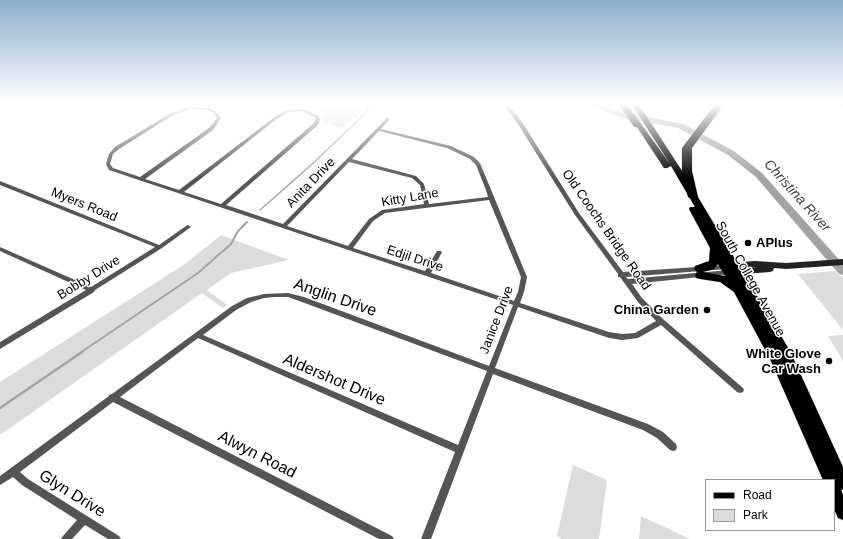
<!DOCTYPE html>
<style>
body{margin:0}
#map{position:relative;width:843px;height:539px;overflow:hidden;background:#fff;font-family:Arial,sans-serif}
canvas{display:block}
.legend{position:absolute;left:705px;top:479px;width:130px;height:52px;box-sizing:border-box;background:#fff;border:1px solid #999;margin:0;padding:5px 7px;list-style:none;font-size:12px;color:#000}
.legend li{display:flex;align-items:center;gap:8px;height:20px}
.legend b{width:20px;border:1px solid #999}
</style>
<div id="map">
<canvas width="843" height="539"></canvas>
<ul class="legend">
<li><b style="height:5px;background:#000"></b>Road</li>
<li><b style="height:11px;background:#dcdcdc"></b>Park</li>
</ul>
</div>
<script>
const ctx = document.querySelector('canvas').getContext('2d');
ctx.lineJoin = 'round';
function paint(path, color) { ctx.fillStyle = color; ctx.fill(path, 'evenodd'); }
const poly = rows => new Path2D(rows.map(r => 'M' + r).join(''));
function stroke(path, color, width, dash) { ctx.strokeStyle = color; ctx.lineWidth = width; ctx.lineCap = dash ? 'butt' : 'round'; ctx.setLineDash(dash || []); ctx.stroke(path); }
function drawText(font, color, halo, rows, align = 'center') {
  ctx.font = font + ' Arial,sans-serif'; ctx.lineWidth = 3; ctx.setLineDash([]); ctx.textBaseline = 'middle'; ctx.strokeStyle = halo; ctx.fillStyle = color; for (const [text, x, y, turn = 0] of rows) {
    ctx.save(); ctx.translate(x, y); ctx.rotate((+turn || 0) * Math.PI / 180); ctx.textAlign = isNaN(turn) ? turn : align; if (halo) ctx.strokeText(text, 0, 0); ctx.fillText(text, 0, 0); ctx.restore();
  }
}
const green = poly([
 [335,103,337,103,362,111,342,128,322,122,325,113,321,111],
 [221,235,289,260,231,273,207,290,227,305,223,308,202,293,0,435,0,382,185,264],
 [835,271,843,278,843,330,798,274],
 [843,335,843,361,828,336],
 [573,465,607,480,599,539,562,539,557,536],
 [641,516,690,539,639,539]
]);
const streamFar2 = poly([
 [260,210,310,166,366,113,370,103]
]);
const streamFar1 = poly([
 [80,353,198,273,231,244,238,231,247,222]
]);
const stream = poly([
 [0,408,82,352]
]);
const river = poly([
 [584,103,596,103,621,112,683,124,734,151,762,173,843,264,843,275,839,274,756,177,728,155,678,128,616,116,584,103]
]);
const street = poly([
 [502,103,507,103,522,122,579,213,623,272,726,265,729,267,726,269,626,277,628,279,729,270,732,272,729,274,632,284,642,298,663,319,743,388,744,390,743,392,740,393,737,392,661,325,638,338,622,340,609,338,518,307,495,368,648,424,663,432,676,444,677,447,676,450,673,451,670,450,657,438,643,430,493,374,431,539,421,539,455,452,198,338,120,397,392,536,394,539,379,539,113,402,20,472,28,479,119,536,121,539,108,539,85,525,72,539,61,539,63,536,77,520,22,485,13,477,0,485,0,476,109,396,109,395,112,394,232,306,247,298,264,294,288,293,304,297,489,366,513,305,109,170,106,164,109,154,115,147,171,113,190,107,207,108,214,110,221,118,213,130,145,179,179,190,276,116,287,110,304,109,319,116,320,120,318,125,226,205,283,224,387,118,389,118,389,120,381,129,451,146,474,157,480,163,527,277,524,292,520,303,609,332,622,334,635,333,656,321,638,302,620,277,618,277,618,274,575,215,518,124,502,103],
 [191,109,207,110,212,112,217,118,209,128,140,177,113,168,110,164,113,154,119,149,173,115,191,109],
 [302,111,316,118,314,123,221,204,184,192,278,118,288,112,302,111],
 [379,131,447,148,470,159,476,165,486,190,488,197,429,204,424,184,416,176,352,159,379,131],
 [349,162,412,178,420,185,424,204,382,210,369,219,348,246,287,226,349,162],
 [489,200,521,277,518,292,514,301,431,273,442,252,441,251,437,251,425,271,353,248,373,221,385,213,489,200],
 [275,297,288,297,302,302,487,371,458,445,203,335,236,310,251,302,264,298,275,297],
 [0,181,159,245,186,226,188,225,191,227,162,248,95,290,94,292,0,349,0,342,86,290,0,251,0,247,91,287,155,247,0,185,0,181]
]);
const secondary = poly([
 [843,259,843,265,786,269,774,268,773,271,770,272,731,275,727,272,728,270,757,267,728,269,724,266,728,263,755,261,786,263,843,259]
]);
const primary = poly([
 [631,103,638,103,686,177,790,351,843,467,843,490,841,489,843,495,843,520,838,518,834,509,834,480,823,480,770,359,734,292,720,282,700,279,696,278,695,275,697,272,694,269,695,266,709,261,710,248,689,209,690,207,695,207,671,166,667,168,664,168,629,115,634,114,670,164,631,103],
 [718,264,725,276,703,272,714,269,718,264]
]);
const highway = poly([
 [618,103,626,103,641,125,640,127,634,127,618,103],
 [716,103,725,103,692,148,692,171,698,197,693,200,688,197,682,171,682,148,716,103],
 [837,103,843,103,843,106,838,105,837,103]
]);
const markers = [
 [748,243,4,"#000"],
 [707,310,4,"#000"],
 [829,361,4,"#000"]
];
const streetNames = [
 ["Anita Drive",311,183,-46],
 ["Kitty Lane",410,198,-10],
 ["Myers Road",84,205,22],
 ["Old Coochs Bridge Road",606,230,55],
 ["Edjil Drive",415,259,18],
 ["Bobby Drive",89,278,-32],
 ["South College Avenue",750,279,61],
 ["Janice Drive",497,320,-69]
];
const poiNames = [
 ["APlus",756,243,"left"],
 ["China Garden",699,310],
 ["White Glove",821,354],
 ["Car Wash",821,369]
];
const waterNames = [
 ["Christina River",797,196,48]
];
const nearStreetnames = [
 ["Anglin Drive",335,298,19],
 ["Aldershot Drive",334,380,23],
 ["Alwyn Road",257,455,27],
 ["Glyn Drive",72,494,32]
];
paint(green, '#dcdcdc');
stroke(streamFar2, '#a3a3a3', 1.5);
stroke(streamFar1, '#a3a3a3', 2);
stroke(stream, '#a3a3a3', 2.5);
paint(river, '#a3a3a3');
stroke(primary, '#dbdbdb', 1);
stroke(highway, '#dbdbdb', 1);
paint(street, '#555');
paint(secondary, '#222');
paint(primary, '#000');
paint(highway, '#000');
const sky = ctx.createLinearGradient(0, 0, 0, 179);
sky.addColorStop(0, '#8cadcc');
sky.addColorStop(0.58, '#fff');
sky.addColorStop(1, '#ffffff00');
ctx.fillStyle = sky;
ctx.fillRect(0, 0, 843, 179);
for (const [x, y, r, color] of markers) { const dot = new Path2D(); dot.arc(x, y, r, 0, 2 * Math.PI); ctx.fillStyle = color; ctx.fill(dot); stroke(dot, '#fff', 1.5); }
drawText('13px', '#000', '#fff', streetNames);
drawText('bold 13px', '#000', '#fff', poiNames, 'right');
drawText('italic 14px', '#444', '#fff', waterNames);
drawText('16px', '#000', '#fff', nearStreetnames);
</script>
